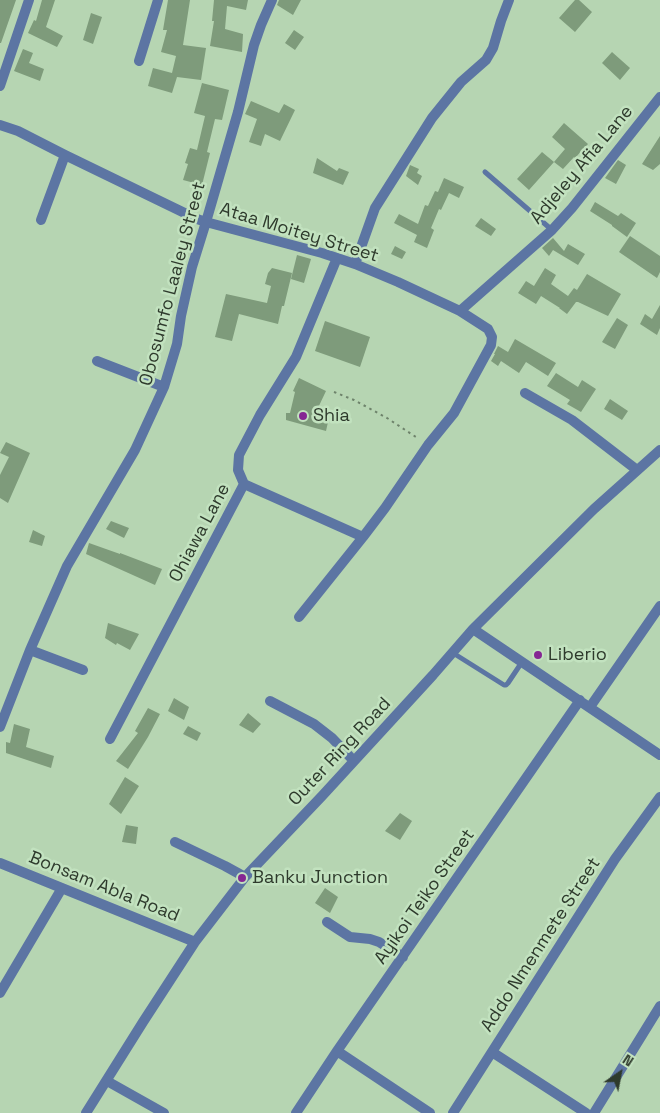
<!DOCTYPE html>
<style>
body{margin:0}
#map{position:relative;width:660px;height:1113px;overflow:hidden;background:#b6d5b2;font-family:"Space Grotesk",sans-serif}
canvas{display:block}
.north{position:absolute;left:595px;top:1048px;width:50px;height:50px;-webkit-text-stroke:4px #c2e2bf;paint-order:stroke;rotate:33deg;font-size:14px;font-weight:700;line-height:20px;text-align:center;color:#2e3a2c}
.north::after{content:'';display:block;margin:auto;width:18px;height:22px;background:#2e3a2c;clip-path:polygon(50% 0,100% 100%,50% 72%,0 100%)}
</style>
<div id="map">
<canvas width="660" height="1113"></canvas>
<div class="north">N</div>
</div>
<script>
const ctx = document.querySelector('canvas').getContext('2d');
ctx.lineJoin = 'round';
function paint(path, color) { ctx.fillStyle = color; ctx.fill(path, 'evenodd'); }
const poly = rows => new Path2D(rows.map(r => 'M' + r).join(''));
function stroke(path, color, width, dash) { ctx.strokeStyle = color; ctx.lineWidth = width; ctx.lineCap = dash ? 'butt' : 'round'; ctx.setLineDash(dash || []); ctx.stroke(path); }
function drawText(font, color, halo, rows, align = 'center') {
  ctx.font = font + ' "Space Grotesk",sans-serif'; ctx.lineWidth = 5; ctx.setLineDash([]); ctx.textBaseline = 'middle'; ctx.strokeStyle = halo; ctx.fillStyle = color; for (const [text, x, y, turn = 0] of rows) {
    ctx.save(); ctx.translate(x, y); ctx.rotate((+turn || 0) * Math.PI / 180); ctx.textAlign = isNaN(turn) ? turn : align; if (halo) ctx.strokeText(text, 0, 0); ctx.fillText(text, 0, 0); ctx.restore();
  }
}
const building = poly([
 [0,0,16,0,1,43,0,43],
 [42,0,55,0,46,27,63,36,57,47,28,33,34,20,36,21],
 [168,0,190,0,183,45,206,48,201,80,177,77,172,93,148,86,153,68,172,73,176,56,161,52,167,30,163,30],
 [214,0,248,0,246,10,227,6,225,29,243,34,242,52,210,46,214,21,212,21],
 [279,0,301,0,293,15,277,5],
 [575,0,579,0,592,12,575,32,559,18],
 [91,13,102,17,93,44,83,40],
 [294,30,304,37,295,50,285,43],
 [23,49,33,53,29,63,44,69,40,81,14,71],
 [612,52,630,68,620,80,602,63],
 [202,83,229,90,222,120,215,119,207,152,210,153,202,185,183,180,188,164,185,163,190,148,197,150,205,116,194,113],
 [251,101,279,113,284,104,295,110,280,141,265,134,261,146,249,142,257,119,245,114],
 [564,123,588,144,575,158,574,157,563,169,554,162,565,149,552,137],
 [660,136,660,164,653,170,642,164],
 [542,152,554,162,529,190,517,179],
 [317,158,337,171,339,168,349,172,343,185,313,173],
 [618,160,626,165,616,184,605,178],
 [410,165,419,169,417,173,422,176,418,185,406,176],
 [444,178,464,187,459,198,449,193,441,210,439,209,431,228,434,230,427,248,414,242,417,235,394,223,399,214,418,224,425,205,428,206,435,191,438,192],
 [595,202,618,216,621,213,636,223,627,237,612,226,612,225,590,211],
 [481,218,496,229,491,236,475,226],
 [630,236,660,256,660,272,657,278,619,252],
 [553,238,564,251,568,244,585,254,578,265,553,250,549,256,542,248],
 [395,246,406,252,402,259,391,254],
 [297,255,311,259,304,283,291,279],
 [272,268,292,273,284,306,282,306,278,324,239,314,232,341,215,337,226,294,267,303,271,286,265,284,268,273],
 [545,268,556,275,551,284,568,296,574,288,577,290,587,274,621,294,608,316,578,302,576,302,567,314,559,308,560,308,541,296,536,304,518,293,526,281,534,286],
 [660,305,660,328,657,335,640,324,645,314,652,319],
 [617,318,628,325,615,349,602,342],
 [325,321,370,337,360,367,315,351],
 [515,339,556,363,548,376,526,362,519,373,501,361,498,366,491,361,495,354,494,354,498,346,508,352],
 [556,373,578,387,582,380,596,389,581,412,567,404,570,400,547,386],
 [299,378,326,391,317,410,321,411,319,419,328,422,326,431,286,420,286,413,290,413,295,392,293,391],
 [610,399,628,411,622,420,604,409],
 [6,442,30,453,8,503,0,498,0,475,9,457,0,453],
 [111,521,129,528,124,538,106,529],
 [33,530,45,536,42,546,29,542],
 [89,543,120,554,120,553,162,569,155,585,86,554],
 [108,623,139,634,130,650,117,643,116,645,105,638],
 [174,698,189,707,184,720,168,711],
 [148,708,160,714,148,737,128,769,116,761,138,733,135,731],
 [248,713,261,724,253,733,239,725],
 [14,724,30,729,26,747,54,756,51,768,6,753,6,742,10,743],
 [188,726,201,733,197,741,183,734],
 [125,777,139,786,121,814,109,804],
 [400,813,412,821,400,840,385,831],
 [126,825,138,827,136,844,122,842],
 [325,888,338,897,330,913,315,903]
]);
const path = poly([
 [334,392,354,400,387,418,419,439]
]);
const lane = poly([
 [485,172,552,230],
 [453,653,504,685,506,685,508,683,522,662]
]);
const street = poly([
 [139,61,158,0],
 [0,86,29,0],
 [0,125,18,131,65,155,197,219,206,222,322,253,355,264,398,282,460,311,488,329,492,337,491,345,454,413,428,445,385,508,363,537,299,617],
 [41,220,65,155],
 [355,264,375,208,432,118,461,82,486,60,493,48,501,21,509,0],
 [460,311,552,230,572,208,660,97],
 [97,361,164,387],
 [525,393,572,420,637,470],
 [244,484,363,537],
 [473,629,660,755],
 [30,650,83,670],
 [270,701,314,724,332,738,354,761],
 [590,707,660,606],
 [0,727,30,650,67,566,135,450,164,387,177,344,181,316,192,267,206,222,238,112,254,45,261,25,272,0],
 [110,739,244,484,238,470,239,455,260,415,296,357,337,258],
 [175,842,225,866,245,877],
 [0,863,195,942],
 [327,922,350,937,370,939,379,942,403,957],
 [0,993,62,888],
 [337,1051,430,1113],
 [492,1052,586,1113],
 [107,1081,164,1113],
 [86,1113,143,1022,195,942,245,877,322,796,433,675,473,629,594,509,660,450],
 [296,1113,337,1051,580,700],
 [453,1113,615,859,660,797],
 [594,1113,660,1006]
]);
const markers = [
 [303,416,5,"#852793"],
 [538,655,5,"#852793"],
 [242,878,5,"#852793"]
];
const streetNames = [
 ["Adjeley Afia Lane",582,165,-50],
 ["Ataa Moitey Street",299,233,17],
 ["Obosumfo Laaley Street",173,284,-75],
 ["Ohiawa Lane",200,533,-62],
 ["Outer Ring Road",340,752,-47],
 ["Bonsam Abla Road",104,887,22],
 ["Ayikoi Teiko Street",425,897,-55],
 ["Addo Nmenmete Street",541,945,-57]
];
const poiNames = [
 ["Shia",313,416],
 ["Liberio",548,655],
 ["Banku Junction",252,878]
];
paint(building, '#7e9b7b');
stroke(path, '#6e836b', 2, [2.5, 4]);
stroke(lane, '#5c75a3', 5);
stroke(street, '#5c75a3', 10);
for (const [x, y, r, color] of markers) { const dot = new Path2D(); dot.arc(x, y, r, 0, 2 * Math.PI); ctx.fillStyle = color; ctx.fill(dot); stroke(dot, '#c2e2bf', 2); }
drawText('18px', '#2e3a2c', '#c2e2bf', streetNames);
drawText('18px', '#2e3a2c', '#c2e2bf', poiNames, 'left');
</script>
